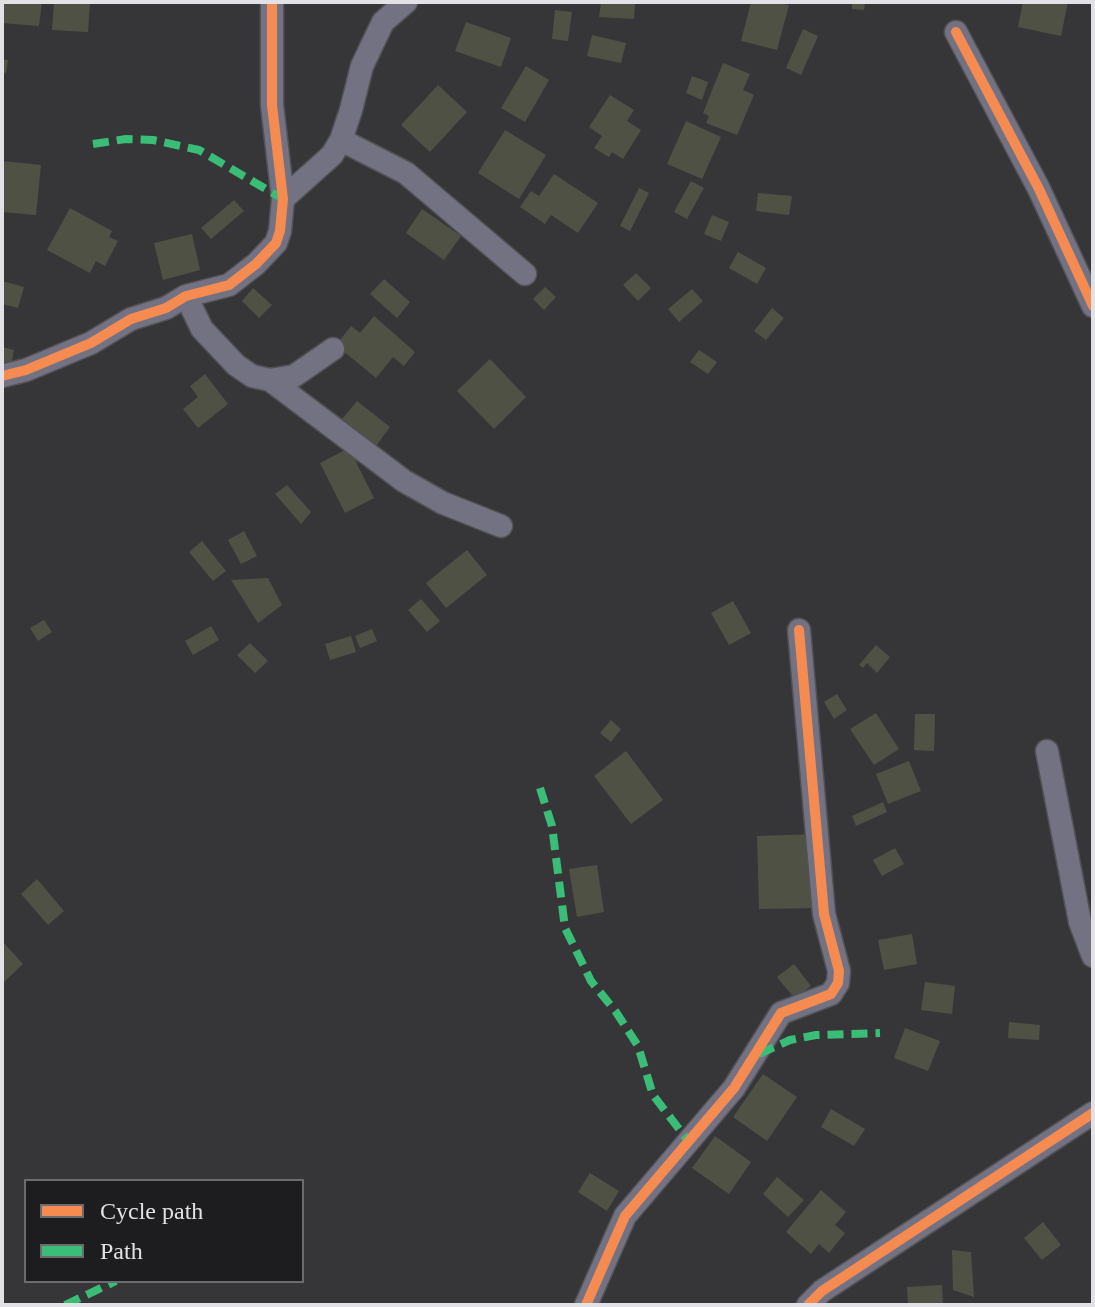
<!DOCTYPE html>
<style>
body{margin:0}
#map{position:relative;width:1095px;height:1307px;overflow:hidden;background:#363639;font-family:Georgia,serif}
canvas{display:block}
.frame{position:absolute;inset:0;border:4px solid #e2e2e6;pointer-events:none}
.legend{position:absolute;left:24px;top:1179px;width:280px;height:104px;box-sizing:border-box;background:#1d1d1f;border:2px solid #6c6c6f;margin:0;padding:10px 14px;list-style:none;font-size:24px;color:#e2e2e6}
.legend li{display:flex;align-items:center;gap:16px;height:40px}
.legend b{width:40px;border:2px solid #6c6c6f}
</style>
<div id="map">
<canvas width="1095" height="1307"></canvas>
<div class="frame"></div>
<ul class="legend">
<li><b style="height:10px;background:#f68b52"></b>Cycle path</li>
<li><b style="height:10px;background:#3abd76"></b>Path</li>
</ul>
</div>
<script>
const ctx = document.querySelector('canvas').getContext('2d');
ctx.lineJoin = 'round';
function paint(path, color) { ctx.fillStyle = color; ctx.fill(path, 'evenodd'); }
const poly = rows => new Path2D(rows.map(r => 'M' + r).join(''));
function stroke(path, color, width, dash) { ctx.strokeStyle = color; ctx.lineWidth = width; ctx.lineCap = dash ? 'butt' : 'round'; ctx.setLineDash(dash || []); ctx.stroke(path); }
const building = poly([
 [2,2,42,2,39,26,2,23],
 [54,2,90,2,88,32,52,30],
 [601,2,635,4,634,19,599,17],
 [751,2,776,2,789,5,777,50,741,41],
 [852,2,865,2,864,10,852,9],
 [1023,2,1068,2,1061,36,1018,27],
 [555,10,572,12,568,41,552,39],
 [466,22,511,38,501,67,455,51],
 [803,29,818,36,801,75,786,68],
 [592,35,626,43,621,63,587,56],
 [2,59,8,60,6,73,2,72],
 [723,63,750,74,743,90,754,95,737,135,706,123,709,116,703,113],
 [526,66,549,80,525,122,501,108],
 [692,76,708,82,702,100,686,93],
 [438,85,467,112,430,152,401,125],
 [610,95,634,110,627,121,641,130,623,159,612,152,609,157,594,148,602,136,589,127],
 [686,121,721,137,702,179,667,164],
 [505,130,546,155,519,199,478,173],
 [2,161,41,165,36,215,2,212],
 [554,174,598,203,578,233,551,215,545,224,520,207,531,191,539,196],
 [691,181,704,188,687,219,674,212],
 [639,188,649,193,630,231,620,226],
 [758,193,792,196,789,215,756,211],
 [234,200,244,211,211,239,201,228],
 [70,208,112,231,109,237,118,241,105,266,96,261,90,273,47,250],
 [422,209,461,236,444,260,406,233],
 [712,215,729,222,721,241,704,234],
 [192,234,200,270,163,280,154,243],
 [738,252,766,268,757,284,729,268],
 [636,273,651,288,638,301,623,285],
 [384,279,410,302,397,318,370,294],
 [2,281,24,287,18,308,2,304],
 [545,287,556,297,544,310,533,299],
 [253,288,272,305,259,318,242,301],
 [692,289,703,301,679,322,668,309],
 [772,308,784,318,766,340,754,331],
 [374,316,415,352,404,366,393,357,376,378,336,345,351,326,360,333],
 [2,347,14,350,10,371,2,369],
 [699,350,717,362,708,374,690,362],
 [490,359,526,397,494,429,457,391],
 [205,374,228,404,198,428,183,409,198,397,190,386],
 [357,401,390,427,376,446,342,419],
 [349,448,374,498,345,513,320,463],
 [287,485,311,512,301,524,275,494],
 [244,531,257,556,241,564,228,540],
 [202,541,226,571,213,581,189,552],
 [467,550,487,575,446,608,426,583],
 [268,578,282,605,258,623,231,580],
 [421,599,440,621,427,632,408,610],
 [733,601,751,633,729,645,711,613],
 [44,620,52,632,38,641,30,628],
 [211,626,219,640,193,655,185,641],
 [372,629,377,641,360,648,355,636],
 [351,636,356,652,330,660,325,644],
 [250,643,268,661,255,673,237,655],
 [876,645,890,657,877,673,867,663,863,668,859,665],
 [837,694,847,710,834,719,824,702],
 [876,713,899,749,874,765,850,729],
 [915,714,935,714,934,751,914,750],
 [611,720,621,729,611,742,600,733],
 [626,751,663,800,631,824,594,776],
 [909,761,921,791,888,804,876,774],
 [883,802,887,812,856,826,852,816],
 [815,834,817,908,759,909,757,836],
 [895,848,904,864,882,876,873,860],
 [597,865,604,912,577,917,569,869],
 [37,879,64,911,48,925,21,894],
 [912,934,917,964,884,970,878,940],
 [2,941,23,964,2,984],
 [794,964,811,986,795,999,777,977],
 [925,982,955,986,952,1014,921,1010],
 [1009,1022,1040,1025,1039,1040,1008,1038],
 [905,1028,940,1041,928,1071,894,1058],
 [763,1074,797,1097,767,1141,733,1117],
 [831,1109,865,1129,854,1146,821,1127],
 [715,1136,751,1162,729,1194,692,1168],
 [590,1173,619,1191,607,1211,578,1192],
 [777,1177,804,1200,788,1217,763,1194],
 [821,1190,846,1212,835,1225,845,1233,829,1253,819,1244,811,1254,786,1232],
 [1043,1222,1061,1245,1042,1260,1024,1238],
 [952,1250,971,1252,974,1297,953,1290],
 [942,1285,943,1305,908,1305,907,1287]
]);
const street = poly([
 [956,32,1039,189,1093,306],
 [341,140,406,173,525,274],
 [283,199,332,155,341,140,351,110,362,66,383,22,406,2],
 [186,296,202,329,236,365,252,376,270,380,294,376,333,349],
 [2,376,26,370,91,343,131,319,166,308,186,296,229,285,256,264,276,243,280,231,283,199,272,105,272,2],
 [270,380,404,481,443,503,501,526],
 [1047,751,1080,922,1093,956],
 [586,1305,625,1216,734,1088,781,1013,831,994,838,983,839,971,824,914,799,630],
 [808,1305,822,1291,1093,1113]
]);
const quiet = poly([
 [93,144,126,139,153,140,199,150,283,199],
 [540,788,552,826,565,928,591,981,616,1012,638,1046,653,1095,689,1142],
 [759,1054,790,1040,816,1035,880,1033],
 [65,1305,116,1281]
]);
const cycleway = poly([
 [956,32,1039,189,1093,306],
 [2,376,26,370,91,343,131,319,166,308,186,296,229,285,256,264,276,243,280,231,283,199,272,105,272,2],
 [586,1305,625,1216,734,1088,781,1013,831,994,838,983,839,971,824,914,799,630],
 [808,1305,822,1291,1093,1113]
]);
paint(building, '#505145');
stroke(street, '#525254', 25);
stroke(street, '#737283', 22);
stroke(quiet, '#3abd76', 8, [16, 8]);
stroke(cycleway, '#f68b52', 10);
</script>
